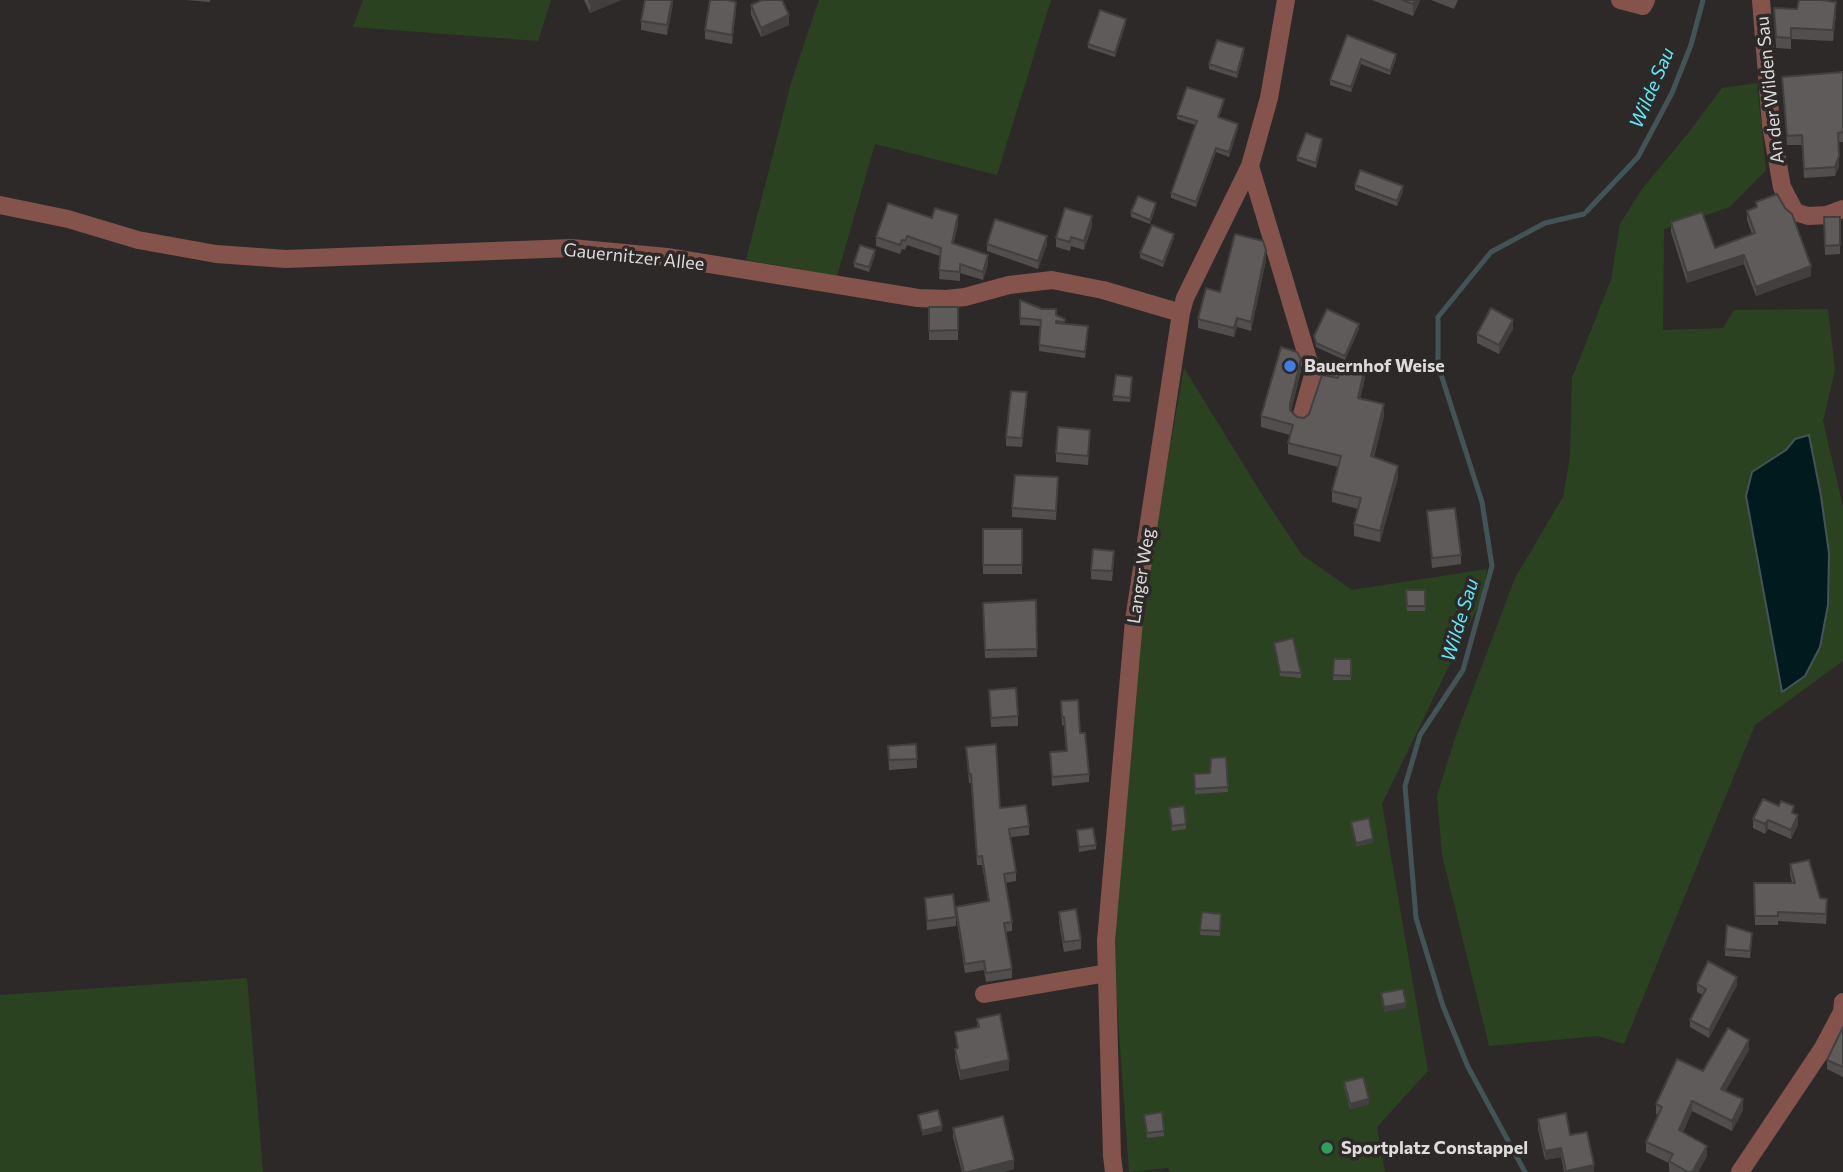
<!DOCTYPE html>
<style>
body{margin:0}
canvas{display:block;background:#2c2928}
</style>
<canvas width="1843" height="1172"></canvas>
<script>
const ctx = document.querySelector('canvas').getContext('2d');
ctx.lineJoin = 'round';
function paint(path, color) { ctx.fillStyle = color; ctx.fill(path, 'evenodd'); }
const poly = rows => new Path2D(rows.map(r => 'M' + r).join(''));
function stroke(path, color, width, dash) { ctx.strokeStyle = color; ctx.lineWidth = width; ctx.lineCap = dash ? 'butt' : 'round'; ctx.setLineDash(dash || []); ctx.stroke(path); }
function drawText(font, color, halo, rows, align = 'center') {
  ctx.font = font + ' Commissioner,sans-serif'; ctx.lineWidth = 7; ctx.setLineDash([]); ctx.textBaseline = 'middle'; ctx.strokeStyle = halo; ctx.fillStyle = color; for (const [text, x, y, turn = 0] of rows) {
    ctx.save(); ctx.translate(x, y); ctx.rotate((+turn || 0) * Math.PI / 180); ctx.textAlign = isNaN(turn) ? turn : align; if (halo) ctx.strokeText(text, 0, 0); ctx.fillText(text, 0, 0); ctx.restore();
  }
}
const green = poly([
 [363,0,551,0,538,41,353,27],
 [819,0,1051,0,997,175,875,144,837,276,746,260,791,83],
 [1757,83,1766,170,1730,207,1664,229,1663,330,1723,328,1734,310,1828,309,1835,370,1823,421,1843,507,1843,661,1755,725,1624,1044,1598,1036,1489,1046,1442,855,1437,796,1456,735,1515,578,1563,497,1570,457,1572,378,1611,280,1620,224,1642,189,1690,131,1722,88],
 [1184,368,1266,501,1302,555,1352,590,1487,569,1482,598,1382,804,1428,1071,1377,1127,1385,1172,1170,1172,1168,1168,1129,1172,1113,948,1145,587],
 [247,978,263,1172,0,1172,0,995]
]);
const water = poly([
 [1809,435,1821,496,1829,553,1828,605,1820,647,1805,676,1782,692,1746,496,1752,472,1786,450,1795,439,1809,435]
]);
const stream = poly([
 [1587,211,1638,157,1672,93,1691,45,1703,0],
 [1525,1172,1468,1067,1443,1006,1416,918,1405,786,1420,735,1463,670,1492,566,1482,502,1438,365,1438,317,1491,252,1545,223,1584,214]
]);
const minor = poly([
 [1620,0,1643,6,1646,0],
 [1761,0,1771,125,1782,187,1795,212,1808,216,1827,215,1843,209],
 [1250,166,1308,359,1314,372,1331,377],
 [0,205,68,219,138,240,216,254,286,259,571,248,667,257,918,298,946,299,965,297,1009,285,1052,280,1103,290,1181,313],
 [1301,418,1314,372],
 [984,994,1107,973],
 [1114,1172,1112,1156,1106,941,1134,620,1181,313,1185,298,1250,166,1269,98,1286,0],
 [1740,1172,1823,1048,1842,1012,1843,1002]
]);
const wall = poly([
 [185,0,210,0,210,2],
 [584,0,621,0,590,13],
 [673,0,667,35,641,30,641,21],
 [1372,0,1420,0,1413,16],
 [1431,0,1458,0,1454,9],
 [1823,1,1836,14,1833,41,1791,39,1791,49,1776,48,1774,8,1797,9],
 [751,5,789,25,761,37,751,15],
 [736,11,732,44,705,39,705,30],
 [1126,23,1115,57,1088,48,1088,44],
 [1347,35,1396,59,1390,75,1361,64,1351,92,1330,85,1330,80],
 [1244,53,1237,78,1209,69,1209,64],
 [1843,72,1843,142,1839,142,1839,166,1835,176,1804,178,1802,145,1787,145,1782,77],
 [1224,103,1219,117,1238,128,1229,157,1216,152,1196,207,1171,198,1171,193,1195,125,1177,119,1177,115],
 [1322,144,1316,168,1297,161,1297,157],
 [1355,185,1403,191,1397,206,1355,190],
 [1756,202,1811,276,1756,296,1744,264,1687,283,1671,232,1671,222,1715,248,1752,234,1747,220,1747,211,1756,207],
 [1156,207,1150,224,1131,217,1131,212],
 [1824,217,1840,217,1840,254,1825,255],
 [932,218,958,224,953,244,988,264,983,280,960,273,960,281,939,279,940,256,907,245,905,250,902,249,900,254,876,246,876,237],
 [1092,226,1084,250,1071,246,1070,251,1056,247,1056,238],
 [1174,238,1163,267,1140,258,1140,253],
 [987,244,1047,244,1038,269,987,251],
 [875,255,869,272,854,267,854,263],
 [1266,260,1251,331,1237,327,1234,337,1198,328,1198,319,1220,292],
 [1020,300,1065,319,1065,324,1088,332,1085,358,1039,351,1040,326,1020,325],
 [929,307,958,307,958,340,929,340],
 [1359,329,1345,360,1316,347,1314,336],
 [1513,329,1499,354,1477,343,1477,334],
 [1301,370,1291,411,1297,417,1304,418,1309,414,1338,378,1365,378,1360,398,1384,416,1374,457,1398,477,1380,542,1354,536,1354,524,1358,509,1332,502,1332,491,1338,467,1288,454,1288,443,1290,435,1261,427,1261,416],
 [1132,382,1130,402,1113,401,1113,396],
 [1027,401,1022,447,1006,446,1006,437],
 [1090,439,1088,465,1056,462,1056,453],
 [1058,487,1056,520,1012,517,1012,508],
 [1427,511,1461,555,1461,564,1432,568],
 [983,529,1022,529,1022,574,983,574],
 [1114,560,1112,581,1091,579,1091,570],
 [1406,590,1425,590,1425,611,1407,611],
 [1036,600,1037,657,985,658,983,603],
 [1274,643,1301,673,1301,678,1280,676],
 [1334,659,1351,659,1351,680,1333,680],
 [989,690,1018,716,1018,726,991,727],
 [1061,701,1080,733,1089,774,1089,782,1052,786,1050,752,1066,751,1064,725,1062,726],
 [916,744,917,768,889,770,888,746],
 [966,747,1000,808,1029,826,1029,835,1011,837,1016,872,1016,881,1005,883,1012,922,1012,931,1006,932,1012,969,1012,978,986,982,984,970,965,973,956,916,956,907,988,901,982,865,977,865,971,783,969,783],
 [1226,757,1228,792,1195,794,1194,774,1210,773],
 [1169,808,1186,824,1186,829,1172,831],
 [1794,814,1798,825,1791,839,1768,829,1765,834,1753,828,1753,819],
 [1077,830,1096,845,1096,849,1079,852],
 [1790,864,1827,908,1826,924,1778,921,1778,925,1755,925,1754,883,1792,883,1790,873],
 [925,898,956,917,956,926,927,930],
 [1059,912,1081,940,1081,949,1064,952,1059,922],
 [1202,912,1221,914,1220,936,1200,935],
 [1752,941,1750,958,1725,956,1725,949],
 [1697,984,1737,985,1709,1038,1690,1027,1690,1020,1703,995,1697,992],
 [977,1019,1009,1070,960,1080,955,1058,955,1049,957,1048,955,1032,977,1027],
 [1843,1027,1843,1077,1827,1069,1827,1060],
 [1749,1050,1725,1091,1743,1110,1732,1131,1692,1111,1683,1132,1707,1156,1698,1172,1670,1172,1669,1171,1669,1163,1646,1152,1646,1142,1658,1115,1656,1114,1656,1104,1703,1071],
 [1344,1082,1369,1104,1350,1109,1344,1087],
 [1144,1115,1164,1131,1164,1136,1147,1138],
 [1538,1119,1570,1135,1594,1172,1564,1172,1561,1157,1545,1160,1538,1129],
 [953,1128,1014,1169,1003,1172,962,1172,953,1137]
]);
const shadedWall = poly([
 [598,0,621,0,590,13,590,3],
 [672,0,673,5,667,35,667,25],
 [1415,0,1420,0,1413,16,1413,4],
 [736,2,736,11,732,44,732,35],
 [1836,2,1836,14,1833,41,1833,30],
 [789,15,789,25,761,37,761,28],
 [1126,19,1126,23,1115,57,1115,53],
 [1244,48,1244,53,1237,78,1237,73],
 [1396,54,1396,59,1390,75,1390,71],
 [1361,59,1361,64,1351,92,1351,87],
 [1238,124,1238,128,1229,157,1229,152],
 [1322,139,1322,144,1316,168,1316,163],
 [1216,148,1216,152,1196,207,1196,202],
 [1839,156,1839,166,1835,176,1835,167],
 [1403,186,1403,191,1397,206,1397,201],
 [1156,203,1156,207,1150,224,1150,220],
 [958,215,958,224,952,252,952,243],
 [1092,216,1092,226,1084,250,1084,241],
 [1174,234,1174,238,1163,267,1163,262],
 [1047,236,1047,244,1038,269,1038,261],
 [875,250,875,255,869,272,869,267],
 [1266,250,1266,260,1251,331,1251,322],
 [988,255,988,264,983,280,983,272],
 [1744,255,1744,264,1687,283,1687,273],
 [1811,266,1811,276,1756,296,1756,287],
 [1237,318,1237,327,1234,337,1234,328],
 [1513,320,1513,329,1499,354,1499,345],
 [1359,324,1359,329,1345,360,1345,356],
 [1301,359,1301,370,1290,416,1290,404],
 [1365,367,1365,378,1358,409,1358,398],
 [1027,392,1027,401,1022,447,1022,438],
 [1384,404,1384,416,1371,467,1371,456],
 [1398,466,1398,477,1380,542,1380,531],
 [1798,815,1798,825,1791,839,1791,830],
 [1768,820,1768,829,1765,834,1765,824],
 [1373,839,1373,843,1356,847,1356,843],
 [1737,977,1737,985,1709,1038,1709,1030],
 [1406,1003,1406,1008,1384,1012,1384,1007],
 [1749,1040,1749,1050,1721,1099,1721,1089],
 [1009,1060,1009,1070,960,1080,960,1071],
 [1369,1099,1369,1104,1350,1109,1350,1104],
 [1743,1099,1743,1110,1732,1131,1732,1121],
 [1692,1101,1692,1111,1679,1140,1679,1130],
 [942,1126,942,1131,922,1136,922,1131],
 [1707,1146,1707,1156,1698,1172,1692,1172],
 [1561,1148,1561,1157,1545,1160,1545,1151],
 [1014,1160,1014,1169,1003,1172,968,1172],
 [1594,1165,1594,1172,1566,1172,1566,1171]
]);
const building = poly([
 [589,0,598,0,590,3,589,0],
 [645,0,672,0,667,25,641,21,645,0],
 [710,0,727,0,736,2,732,35,705,30,710,0],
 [762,0,782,0,789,15,761,28,751,5,762,0],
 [1402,0,1415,0,1413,4,1402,0],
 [1799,0,1821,0,1836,2,1833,30,1791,28,1791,38,1776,37,1774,8,1797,9,1799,0],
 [1100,10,1126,19,1115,53,1088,44,1100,10],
 [1347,35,1396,54,1390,71,1361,59,1351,87,1330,80,1347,35],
 [1217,40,1244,48,1237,73,1209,64,1217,40],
 [1843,72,1843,132,1838,133,1839,156,1835,167,1804,169,1802,135,1787,136,1782,77,1843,72],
 [1187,87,1224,99,1218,117,1238,124,1229,152,1216,148,1196,202,1171,193,1197,121,1177,115,1187,87],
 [1306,133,1322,139,1316,163,1297,157,1306,133],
 [1360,170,1403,186,1397,201,1355,185,1360,170],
 [1777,194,1785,208,1792,214,1811,266,1756,287,1744,255,1687,273,1671,222,1702,212,1715,248,1755,233,1747,211,1757,207,1756,202,1777,194],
 [1138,196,1156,203,1150,220,1131,212,1138,196],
 [888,203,932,218,935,208,958,215,952,243,988,255,983,272,960,264,960,272,939,270,941,248,907,236,905,241,902,240,900,245,876,237,888,203],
 [1065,208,1092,216,1084,241,1071,237,1070,242,1056,238,1065,208],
 [1824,217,1840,217,1840,245,1825,246,1824,217],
 [995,219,1047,236,1038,261,987,244,995,219],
 [1152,225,1174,234,1163,262,1140,253,1152,225],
 [1235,234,1263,241,1266,250,1251,322,1237,318,1234,328,1198,319,1206,288,1220,292,1235,234],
 [860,245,875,250,869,267,854,263,860,245],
 [1020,300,1042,309,1056,309,1056,315,1065,319,1064,322,1056,321,1056,323,1088,326,1085,352,1039,345,1041,320,1020,318,1020,300],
 [929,307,958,307,958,330,929,331,929,307],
 [1491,308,1513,320,1499,345,1477,334,1491,308],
 [1327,309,1359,324,1345,356,1316,343,1314,336,1327,309],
 [1281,347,1297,352,1301,359,1290,404,1290,410,1297,417,1304,418,1309,414,1322,375,1338,378,1342,361,1365,367,1358,398,1384,404,1371,456,1398,466,1380,531,1354,524,1361,498,1332,491,1341,456,1288,443,1293,425,1261,416,1281,347],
 [1116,375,1132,377,1130,398,1113,396,1116,375],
 [1011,391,1027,392,1022,438,1006,437,1011,391],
 [1058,427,1090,430,1088,456,1056,453,1058,427],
 [1015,475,1058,477,1056,511,1012,508,1015,475],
 [1455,508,1461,555,1432,558,1427,511,1455,508],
 [983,529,1022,529,1022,565,983,565,983,529],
 [1093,549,1114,551,1112,571,1091,570,1093,549],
 [1406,590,1425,590,1425,606,1407,606,1406,590],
 [1036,600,1037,649,985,650,983,603,1036,600],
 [1293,638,1301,673,1280,672,1274,643,1293,638],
 [1334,659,1351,659,1351,676,1333,675,1334,659],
 [1016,688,1018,716,991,718,989,690,1016,688],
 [1078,700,1080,733,1085,733,1089,774,1052,777,1050,752,1067,751,1064,717,1062,717,1061,701,1078,700],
 [916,744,917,759,889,760,888,746,916,744],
 [996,744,1000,808,1026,805,1029,826,1009,829,1016,872,1004,874,1012,922,1004,923,1012,969,986,973,984,961,965,964,956,907,989,901,982,856,977,857,971,774,969,774,966,747,996,744],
 [1226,757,1228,787,1195,789,1194,774,1210,773,1211,758,1226,757],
 [1763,799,1779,806,1781,801,1794,806,1792,813,1798,815,1791,830,1768,820,1765,824,1753,819,1763,799],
 [1184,806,1186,824,1172,826,1169,808,1184,806],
 [1369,818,1373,839,1356,843,1351,822,1369,818],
 [1093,828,1096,845,1079,847,1077,830,1093,828],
 [1809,860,1820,898,1827,899,1826,914,1778,912,1778,916,1755,916,1754,883,1795,883,1790,864,1809,860],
 [953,894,956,917,927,921,925,898,953,894],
 [1076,909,1081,940,1064,942,1059,912,1076,909],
 [1202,912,1221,914,1220,931,1200,930,1202,912],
 [1727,925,1752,933,1750,951,1725,949,1727,925],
 [1708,961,1737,977,1709,1030,1690,1020,1706,989,1697,984,1708,961],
 [1403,989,1406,1003,1384,1007,1381,993,1403,989],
 [1000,1014,1009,1060,960,1071,955,1049,958,1048,955,1032,979,1027,977,1019,1000,1014],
 [1843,1027,1843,1067,1827,1060,1843,1027],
 [1728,1028,1749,1040,1721,1089,1743,1099,1732,1121,1692,1101,1679,1130,1707,1146,1692,1172,1688,1172,1669,1161,1673,1154,1646,1142,1662,1107,1656,1104,1677,1059,1703,1071,1728,1028],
 [1363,1077,1369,1099,1350,1104,1344,1082,1363,1077],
 [938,1110,942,1126,922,1131,918,1115,938,1110],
 [1162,1112,1164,1131,1147,1133,1144,1115,1162,1112],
 [1566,1113,1570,1135,1587,1132,1594,1165,1566,1171,1561,1148,1545,1151,1538,1119,1566,1113],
 [1003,1116,1014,1160,968,1172,964,1172,953,1128,1003,1116]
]);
const markers = [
 [1290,366,7,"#3f7fe0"],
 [1327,1148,7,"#2e9e5b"]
];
const streetNames = [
 ["An der Wilden Sau",1770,90,-96],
 ["Gauernitzer Allee",634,257,6],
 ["Langer Weg",1141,576,-81]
];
const poiNames = [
 ["Bauernhof Weise",1304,366],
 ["Sportplatz Constappel",1341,1148]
];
const waterNames = [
 ["Wilde Sau",1652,88,-67],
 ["Wilde Sau",1460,620,-73]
];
paint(green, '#2b4220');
paint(water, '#001a1e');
stroke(water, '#435457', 2);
stroke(stream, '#435457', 5);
stroke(minor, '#84534c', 18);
paint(wall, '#514e4d');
paint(shadedWall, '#42403f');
paint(building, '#5e5b5a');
stroke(building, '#42403f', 2);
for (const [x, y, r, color] of markers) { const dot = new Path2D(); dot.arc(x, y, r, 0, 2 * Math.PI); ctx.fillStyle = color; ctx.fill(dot); stroke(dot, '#2c2928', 2.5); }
drawText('18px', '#dedcdb', '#2c2928', streetNames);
drawText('bold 18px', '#dedcdb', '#2c2928', poiNames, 'left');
drawText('italic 19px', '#5fe8f8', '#2c2928', waterNames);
</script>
